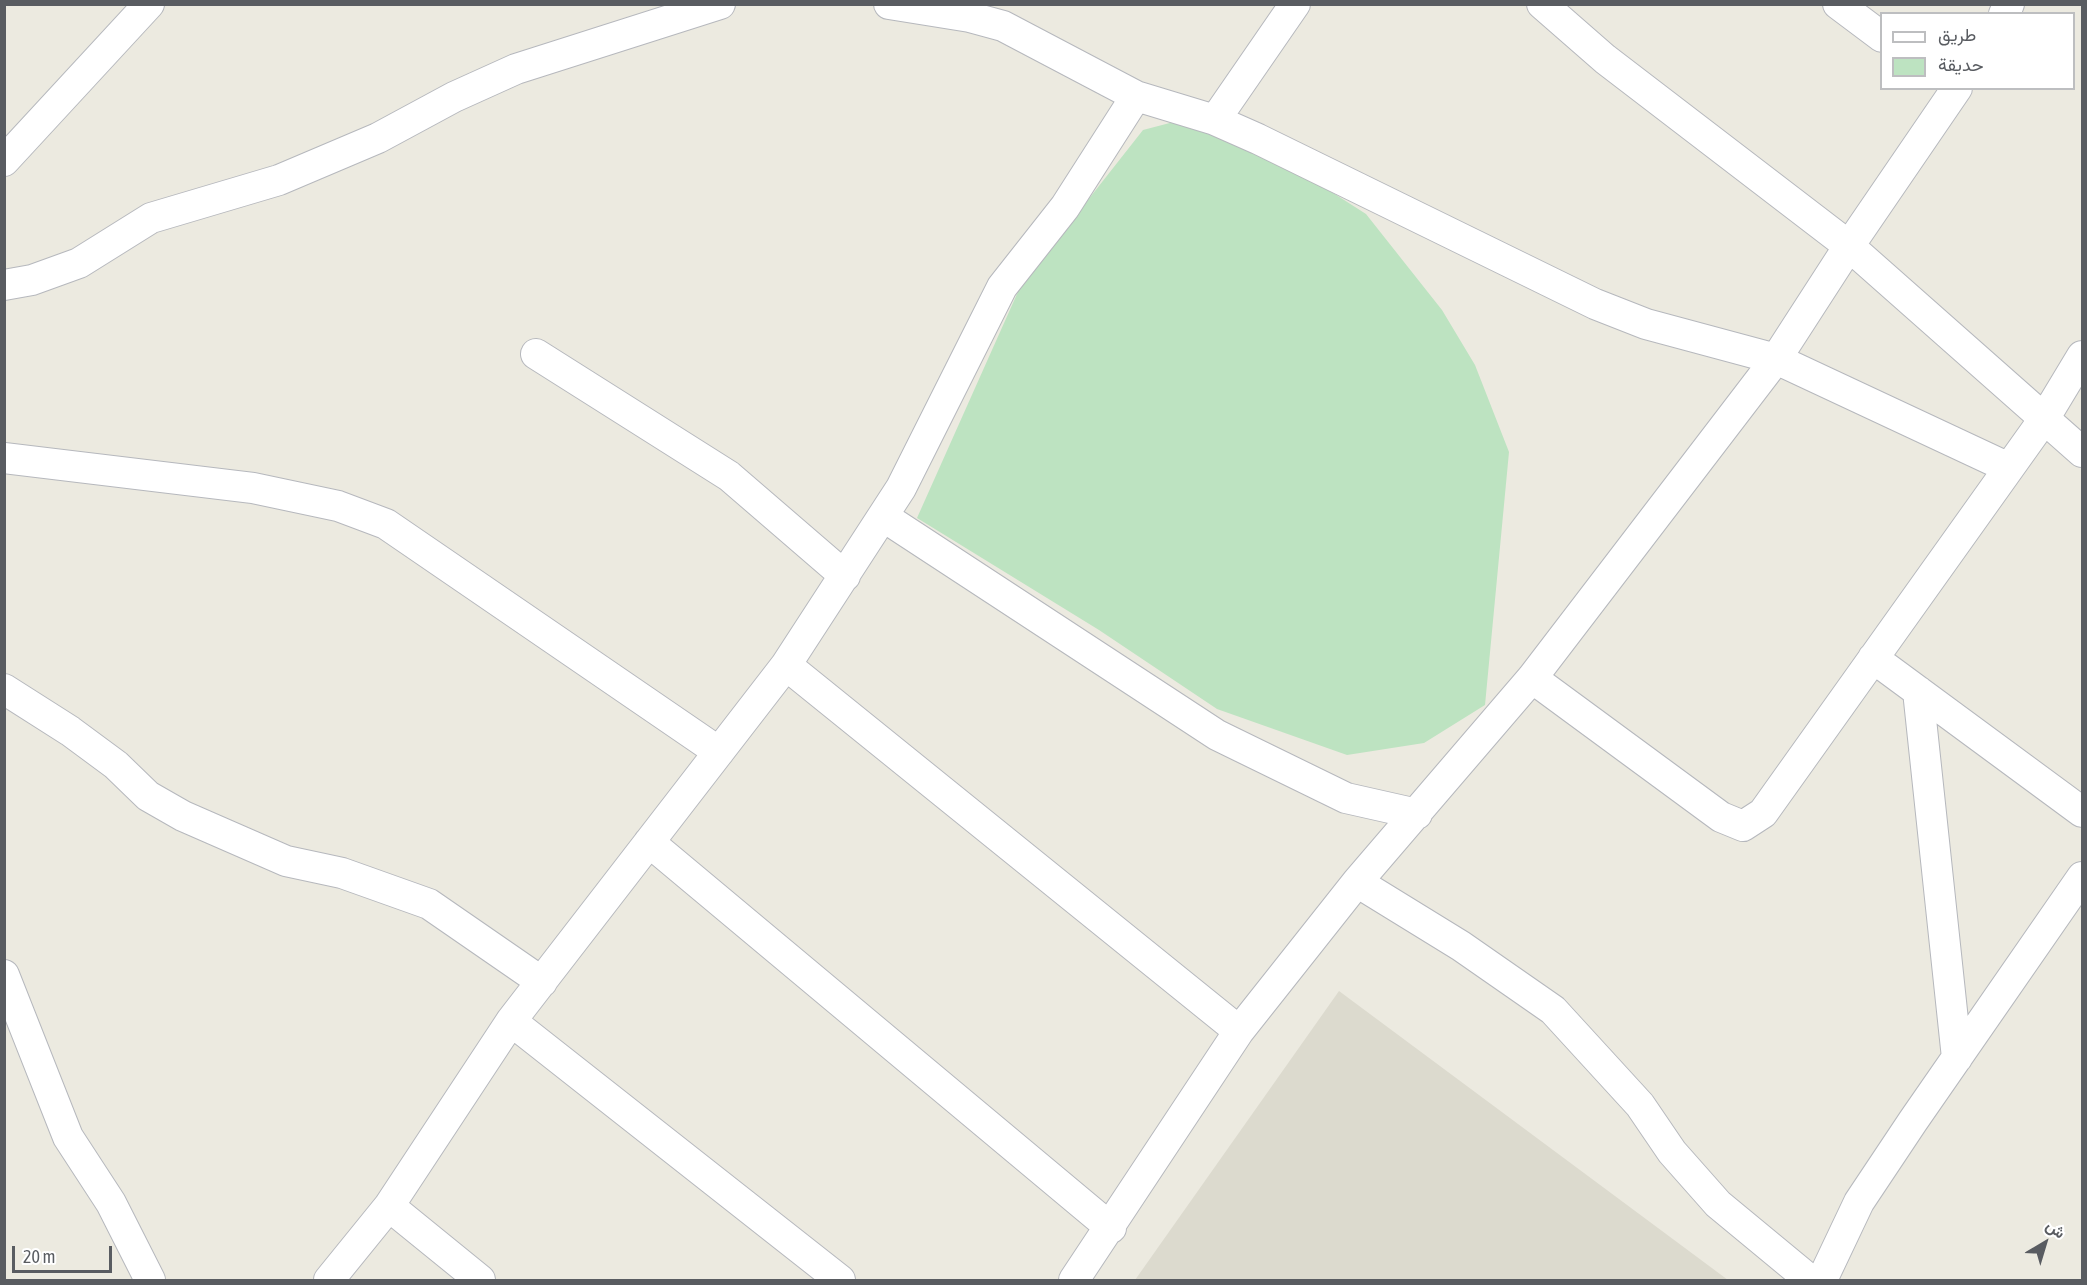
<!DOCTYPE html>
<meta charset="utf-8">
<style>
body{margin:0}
#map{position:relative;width:2087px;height:1285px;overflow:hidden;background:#eceae0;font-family:"Asap Condensed",Vazirmatn,sans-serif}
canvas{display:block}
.frame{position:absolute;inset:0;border:6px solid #595c61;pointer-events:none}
.legend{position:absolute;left:1880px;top:12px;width:195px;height:78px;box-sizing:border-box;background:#fff;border:2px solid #bdbec0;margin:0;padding:8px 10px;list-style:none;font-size:18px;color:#595c61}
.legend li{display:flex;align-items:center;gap:12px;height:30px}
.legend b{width:30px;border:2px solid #bdbec0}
.north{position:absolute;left:2015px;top:1213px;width:60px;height:60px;-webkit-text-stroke:4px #fff;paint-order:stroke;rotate:38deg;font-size:16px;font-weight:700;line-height:24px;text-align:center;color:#595c61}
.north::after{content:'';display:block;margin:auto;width:21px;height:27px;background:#595c61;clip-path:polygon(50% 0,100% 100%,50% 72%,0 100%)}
.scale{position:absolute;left:12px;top:1246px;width:100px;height:27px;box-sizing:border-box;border:3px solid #595c61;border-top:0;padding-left:8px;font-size:18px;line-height:21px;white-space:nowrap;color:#595c61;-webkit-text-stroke:4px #fff;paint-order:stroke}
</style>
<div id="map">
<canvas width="2087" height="1285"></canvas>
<div class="frame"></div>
<ul class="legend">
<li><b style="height:8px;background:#fff"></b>طريق</li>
<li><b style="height:16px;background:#bde3c1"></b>حديقة</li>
</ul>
<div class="north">ش</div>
<div class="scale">20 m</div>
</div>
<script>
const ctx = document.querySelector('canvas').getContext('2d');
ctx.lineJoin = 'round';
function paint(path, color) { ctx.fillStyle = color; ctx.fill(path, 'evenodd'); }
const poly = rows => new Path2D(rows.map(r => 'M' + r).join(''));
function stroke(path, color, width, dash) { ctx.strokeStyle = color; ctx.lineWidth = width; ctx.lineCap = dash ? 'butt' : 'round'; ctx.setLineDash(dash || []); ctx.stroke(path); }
const education = poly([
 [1339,991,1728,1280,1135,1280]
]);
const green = poly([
 [1185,119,1305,175,1366,214,1442,310,1475,365,1509,452,1485,705,1424,743,1347,755,1217,709,1099,630,917,518,1021,285,1143,130]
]);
const minor = poly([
 [889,4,970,17,1003,26,1136,96,1215,120,1258,139,1595,304,1646,324,1776,359,2009,468],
 [1542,4,1605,59,1849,246,2082,452],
 [1838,4,1882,37],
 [2004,14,2009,4],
 [1215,120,1295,4],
 [4,161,149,4],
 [4,285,32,280,79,263,151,218,279,180,378,138,454,97,516,69,720,4],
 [536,354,729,476,845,576],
 [4,458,253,488,338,506,386,524,719,752],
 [884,517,1217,735,1346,798,1417,814],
 [1873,658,2082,812],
 [786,665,1239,1031],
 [1532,678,1721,817,1743,826,1763,813,2044,419,2082,356],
 [4,689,70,731,116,765,148,796,183,816,286,861,342,873,429,904,542,982],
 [1918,691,1957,1058],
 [649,842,1111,1228],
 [1357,882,1461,946,1553,1010,1640,1105,1672,1152,1718,1204,1810,1280],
 [4,975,68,1137,111,1203,150,1280],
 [511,1021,840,1280],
 [389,1206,480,1280],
 [329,1280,389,1206,511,1021,786,665,901,488,1002,287,1065,207,1136,96],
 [1074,1280,1239,1031,1357,882,1532,678,1776,359,1849,246,1957,88],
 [1822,1280,1859,1202,1913,1121,2082,877]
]);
paint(education, '#dcdace');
paint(green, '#bde3c1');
stroke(minor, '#b6b8bd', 32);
stroke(minor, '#fff', 30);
</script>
